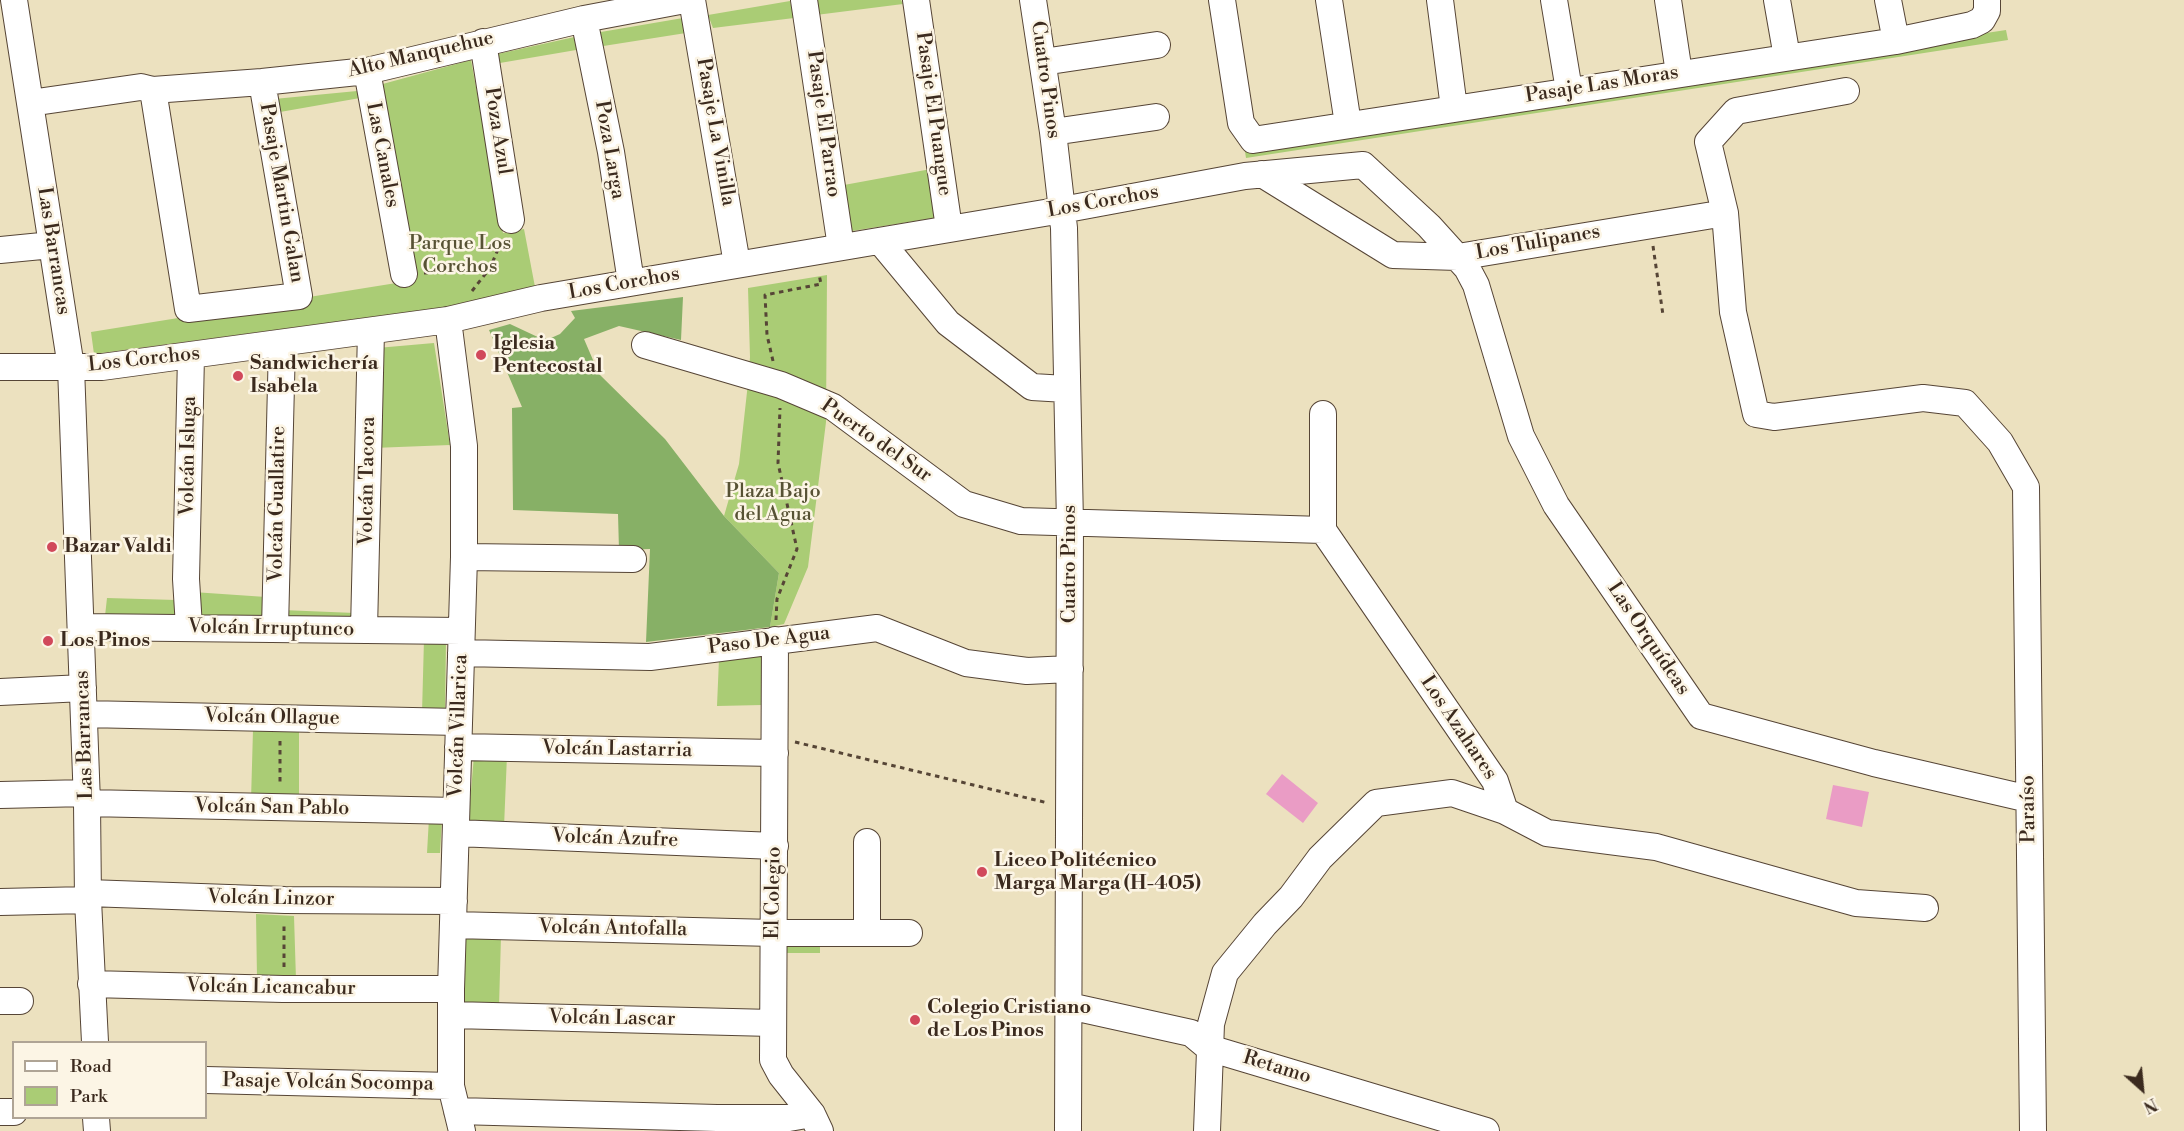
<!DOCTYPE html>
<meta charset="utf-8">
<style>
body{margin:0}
#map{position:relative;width:2184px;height:1131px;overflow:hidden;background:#ece1bf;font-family:"Libre Bodoni",serif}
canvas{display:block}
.legend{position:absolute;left:12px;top:1041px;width:195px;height:78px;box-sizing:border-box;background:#fcf5e5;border:2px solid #afa495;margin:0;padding:8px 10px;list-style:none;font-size:18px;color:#3b2a1e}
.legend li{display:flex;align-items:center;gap:12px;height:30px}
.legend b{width:30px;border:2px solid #afa495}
.north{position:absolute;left:2112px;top:1059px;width:60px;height:60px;-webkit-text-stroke:4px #fcf5e5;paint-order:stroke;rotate:153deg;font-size:16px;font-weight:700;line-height:24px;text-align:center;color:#3b2a1e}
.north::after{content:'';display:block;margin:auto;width:21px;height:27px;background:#3b2a1e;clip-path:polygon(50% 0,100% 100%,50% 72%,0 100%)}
</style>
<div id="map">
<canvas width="2184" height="1131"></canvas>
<ul class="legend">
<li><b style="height:8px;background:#fff"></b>Road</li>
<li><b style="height:16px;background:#aacc75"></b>Park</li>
</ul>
<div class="north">N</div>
</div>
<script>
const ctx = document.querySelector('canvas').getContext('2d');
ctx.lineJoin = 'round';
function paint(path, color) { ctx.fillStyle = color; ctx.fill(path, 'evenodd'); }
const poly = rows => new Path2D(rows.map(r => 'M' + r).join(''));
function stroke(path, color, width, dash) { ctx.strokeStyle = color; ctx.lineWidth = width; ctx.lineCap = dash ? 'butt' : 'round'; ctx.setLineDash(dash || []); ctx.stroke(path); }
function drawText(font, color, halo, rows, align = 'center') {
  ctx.font = font + ' "Libre Bodoni",serif'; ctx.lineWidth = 5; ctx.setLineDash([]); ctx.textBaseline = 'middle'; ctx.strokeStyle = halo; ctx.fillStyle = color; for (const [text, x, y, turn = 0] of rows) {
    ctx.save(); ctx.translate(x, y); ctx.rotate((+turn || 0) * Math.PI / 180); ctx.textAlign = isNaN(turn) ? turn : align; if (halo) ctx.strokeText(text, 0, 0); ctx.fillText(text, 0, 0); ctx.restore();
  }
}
const green = poly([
 [814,0,901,0,903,4,816,15],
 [790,1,794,18,713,28,708,15],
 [683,18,686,33,597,47,595,33],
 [2006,30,2008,40,1246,158,1244,145],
 [579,36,582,49,494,64,493,55],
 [471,60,503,233,524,229,535,287,448,307,94,354,91,332,415,280,379,85],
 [357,91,360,98,280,112,274,99],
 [931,169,940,217,852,231,844,185],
 [827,275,826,422,808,567,784,624,770,627,779,573,724,516,739,464,747,392,750,357,748,288],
 [434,343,450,445,373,448,377,348],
 [193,592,266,597,265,622,192,620],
 [107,598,176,600,175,618,105,616],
 [282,610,355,613,354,621,281,619],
 [424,639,446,641,445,713,422,713],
 [760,655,764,662,762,705,717,706,719,659],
 [253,730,299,730,299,798,251,800],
 [474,755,507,755,504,827,468,827],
 [429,818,442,819,440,853,427,853],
 [256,914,294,916,296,980,257,978],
 [466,935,501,936,499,1007,464,1006],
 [820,939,820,953,786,953,785,940]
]);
const forest = poly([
 [683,297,681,340,619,326,584,339,599,374,665,439,724,516,779,573,770,627,646,642,650,549,619,550,618,514,513,510,512,408,522,407,489,330,510,324,542,339,551,338,560,334,575,318,571,311]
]);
const building = poly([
 [1282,774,1318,803,1303,823,1266,794],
 [1833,785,1869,792,1862,827,1826,819]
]);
const path = poly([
 [1653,246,1663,315],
 [424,273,489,268],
 [472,291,490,268,502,240],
 [773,361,767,335,765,295,821,284,819,274],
 [776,620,777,599,797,549,778,463,780,408],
 [280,741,280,785],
 [795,742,1048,803],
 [284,967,284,922]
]);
const minor = poly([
 [14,0,71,367,87,803,88,900,95,1042],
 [692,0,737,264],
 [804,0,841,247],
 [916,0,949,228],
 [1033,0,1053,132,1064,228,1070,524,1068,1131],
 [1222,0,1241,123,1253,140,1896,41,1972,25,1982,20,1987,11,1987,0],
 [1329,0,1348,124],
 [1440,0,1454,108],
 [1554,0,1569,90],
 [1668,0,1679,73],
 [1777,0,1787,57],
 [1888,0,1896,41],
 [584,19,611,152,631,282],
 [483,42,511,220],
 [1043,62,1157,45],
 [367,71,404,274],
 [153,90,188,309,299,296,262,82],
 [1846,91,1736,111,1708,142,1725,213,1733,312,1756,414,1774,417,1923,398,1965,403,2000,442,2026,487,2033,1131],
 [30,103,141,87,153,90,262,82,367,71,584,19,685,0],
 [1053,132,1156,117],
 [1262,174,1393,255,1458,257,1725,213],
 [880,241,948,323,1032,387,1066,389],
 [0,250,52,245],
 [448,320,464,446,464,557,451,989,451,1086,462,1131],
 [645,345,781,385,833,407,964,504,1021,521,1323,530],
 [0,367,102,367,448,320,541,298,1062,210,1245,176,1363,165,1429,226,1467,268,1476,285,1521,436,1556,505,1701,716,1874,763,2029,799],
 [1323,530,1495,781,1505,811],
 [1323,530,1323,414],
 [464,557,633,559],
 [82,627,461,631],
 [189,627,186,579,191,356],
 [275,628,282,344],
 [364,630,371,331],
 [775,640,773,1060,781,1075,812,1114,820,1131],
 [461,653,650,657,877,628,966,663,1027,671,1070,669],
 [0,692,83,688],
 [84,714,459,722],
 [458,747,775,753],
 [0,795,87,793],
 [87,803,456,811],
 [456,833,775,846],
 [867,842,867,933],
 [88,893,285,900,454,901],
 [0,902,88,900],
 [453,925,773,933,909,933],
 [91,984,283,989,451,989],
 [0,1001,20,1001],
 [1069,1006,1191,1033,1209,1048,1486,1131],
 [452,1015,772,1023],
 [206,1080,451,1086],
 [457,1111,717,1118,789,1118,812,1114],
 [0,1112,14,1112],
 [96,1118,97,1131],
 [1207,1131,1211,1024,1225,973,1265,924,1291,897,1320,858,1376,803,1452,793,1505,811,1547,833,1656,847,1856,903,1925,908]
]);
const markers = [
 [481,355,6,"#d1495b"],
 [238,376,6,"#d1495b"],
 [52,547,6,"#d1495b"],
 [48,641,6,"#d1495b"],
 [982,872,6,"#d1495b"],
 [915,1020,6,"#d1495b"]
];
const streetNames = [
 ["Alto Manquehue",421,55,-13],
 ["Cuatro Pinos",1045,80,82],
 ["Pasaje Las Moras",1602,85,-9],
 ["Pasaje El Puangue",933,114,82],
 ["Pasaje El Parrao",823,124,82],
 ["Poza Azul",497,131,81],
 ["Pasaje La Vinilla",715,132,80],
 ["Poza Larga",609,150,80],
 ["Las Canales",382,155,79],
 ["Pasaje Martin Galan",281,193,80],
 ["Los Corchos",1103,202,-10],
 ["Los Tulipanes",1538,243,-10],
 ["Las Barrancas",53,251,81],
 ["Los Corchos",624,284,-10],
 ["Los Corchos",144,360,-6],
 ["Puerto del Sur",876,441,35],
 ["Volcán Isluga",189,456,-89],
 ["Volcán Tacora",368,481,-89],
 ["Volcán Guallatire",278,504,-89],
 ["Cuatro Pinos",1070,564,-90],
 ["Volcán Irruptunco",271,629,1],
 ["Las Orquídeas",1648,639,56],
 ["Paso De Agua",769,641,-7],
 ["Volcán Ollague",272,718,1],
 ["Volcán Villarica",459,726,-88],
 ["Los Azahares",1458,728,56],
 ["Las Barrancas",85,735,-92],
 ["Volcán Lastarria",617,750,1],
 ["Volcán San Pablo",272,808,1],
 ["Paraíso",2029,809,-91],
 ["Volcán Azufre",615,839,2],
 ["El Colegio",774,893,-89],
 ["Volcán Linzor",271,899,1],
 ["Volcán Antofalla",613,929,1],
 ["Volcán Licancabur",271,988,1],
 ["Volcán Lascar",612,1019,1],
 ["Retamo",1277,1068,17],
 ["Pasaje Volcán Socompa",328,1083,1]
];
const parkNames = [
 ["Parque Los",460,244],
 ["Corchos",460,267],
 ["Plaza Bajo",773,492],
 ["del Agua",773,515]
];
const poiNames = [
 ["Iglesia",493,344],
 ["Pentecostal",493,367],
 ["Sandwichería",250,364],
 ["Isabela",250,387],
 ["Bazar Valdi",64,547],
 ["Los Pinos",60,641],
 ["Liceo Politécnico",994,861],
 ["Marga Marga (H-405)",994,884],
 ["Colegio Cristiano",927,1008],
 ["de Los Pinos",927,1031]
];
paint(green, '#aacc75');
paint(forest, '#87b066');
paint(building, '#ea9cc5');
stroke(minor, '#564536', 28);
stroke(path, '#564536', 3, [4.5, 4.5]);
stroke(minor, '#fff', 26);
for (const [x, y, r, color] of markers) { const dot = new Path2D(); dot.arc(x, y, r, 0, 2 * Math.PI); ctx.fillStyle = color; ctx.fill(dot); stroke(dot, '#fcf5e5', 2); }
drawText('20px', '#3b2a1e', '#fcf5e5', streetNames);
drawText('20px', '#575234', '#fcf5e5', parkNames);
drawText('bold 20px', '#3b2a1e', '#fcf5e5', poiNames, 'left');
</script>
